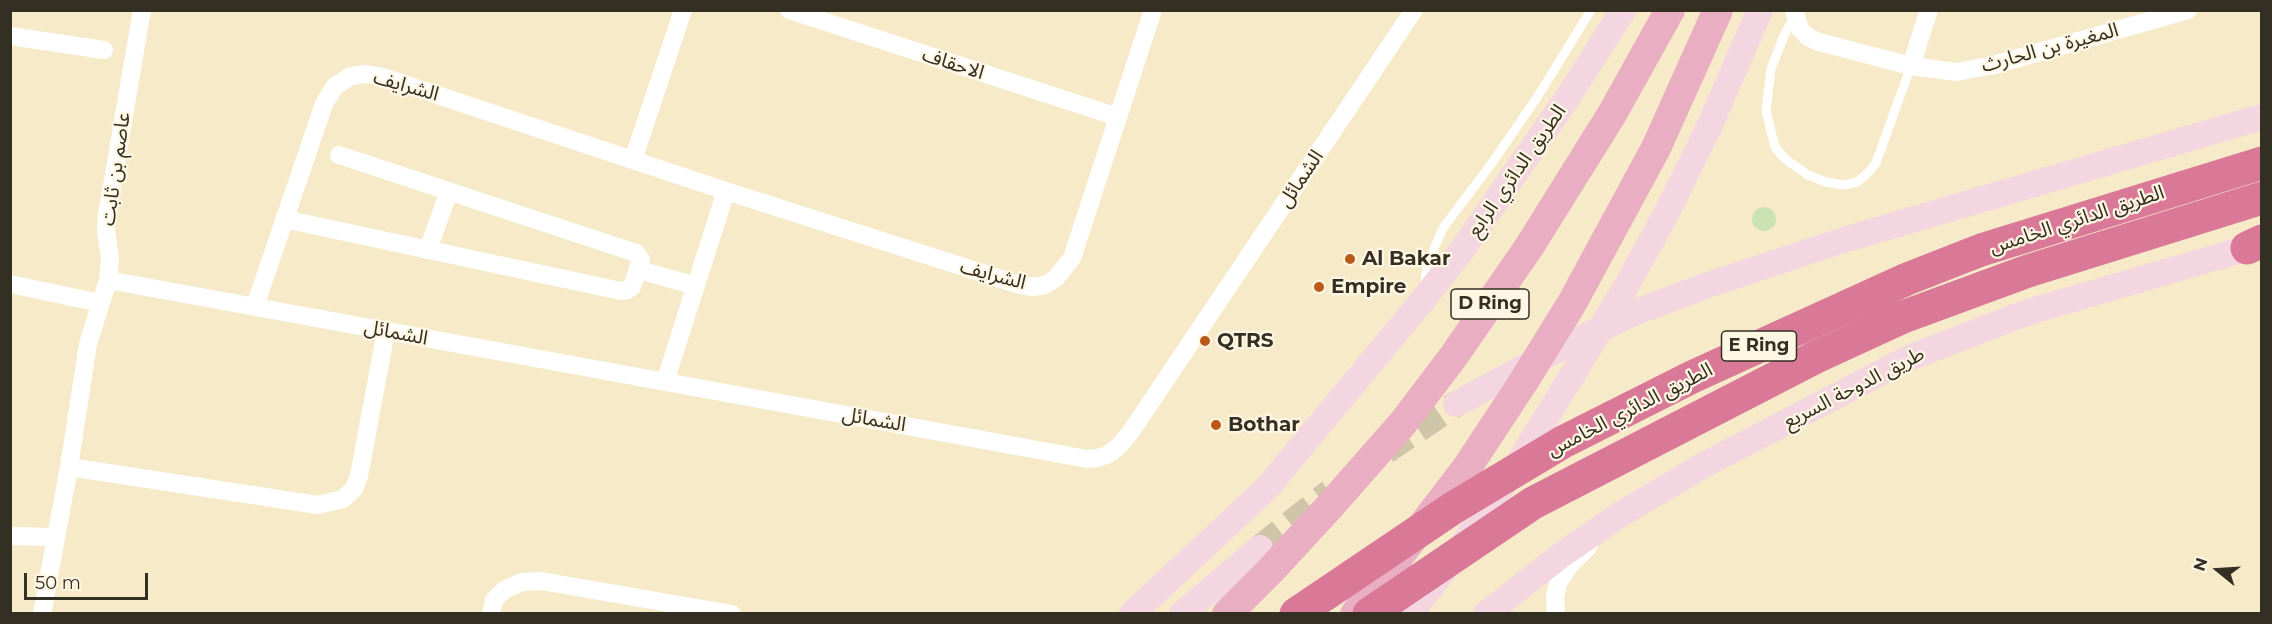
<!DOCTYPE html>
<meta charset="utf-8">
<style>
body{margin:0}
#map{position:relative;width:2272px;height:624px;overflow:hidden;background:#f6eac9;font-family:Montserrat,sans-serif}
canvas{display:block}
.frame{position:absolute;inset:0;border:12px solid #332f22;pointer-events:none}
.north{position:absolute;left:2188px;top:540px;width:60px;height:60px;-webkit-text-stroke:4px #fff7e4;paint-order:stroke;rotate:288deg;font-size:16px;font-weight:700;line-height:24px;text-align:center;color:#332f22}
.north::after{content:'';display:block;margin:auto;width:21px;height:27px;background:#332f22;clip-path:polygon(50% 0,100% 100%,50% 72%,0 100%)}
.scale{position:absolute;left:24px;top:573px;width:124px;height:27px;box-sizing:border-box;border:3px solid #332f22;border-top:0;padding-left:8px;font-size:18px;line-height:21px;white-space:nowrap;color:#332f22;-webkit-text-stroke:4px #fff7e4;paint-order:stroke}
</style>
<div id="map">
<canvas width="2272" height="624"></canvas>
<div class="frame"></div>
<div class="north">N</div>
<div class="scale">50 m</div>
</div>
<script>
const ctx = document.querySelector('canvas').getContext('2d');
ctx.lineJoin = 'round';
function paint(path, color) { ctx.fillStyle = color; ctx.fill(path, 'evenodd'); }
const poly = rows => new Path2D(rows.map(r => 'M' + r).join(''));
function stroke(path, color, width, dash) { ctx.strokeStyle = color; ctx.lineWidth = width; ctx.lineCap = dash ? 'butt' : 'round'; ctx.setLineDash(dash || []); ctx.stroke(path); }
function drawText(font, color, halo, rows, align = 'center') {
  ctx.font = font + ' Montserrat,"Noto Sans Arabic",sans-serif'; ctx.lineWidth = 4.5; ctx.setLineDash([]); ctx.textBaseline = 'middle'; ctx.strokeStyle = halo; ctx.fillStyle = color; for (const [text, x, y, turn = 0] of rows) {
    ctx.save(); ctx.translate(x, y); ctx.rotate((+turn || 0) * Math.PI / 180); ctx.textAlign = isNaN(turn) ? turn : align; if (halo) ctx.strokeText(text, 0, 0); ctx.fillText(text, 0, 0); ctx.restore();
  }
}
const green = poly([
 '1752 219a12 12 0 1 1 24 0a12 12 0 1 1-24 0Z'
]);
const secondaryTunnel = poly([
 [1386,451,1456,404],
 [1260,548,1330,492]
]);
const lane = poly([
 [1794,18,1785,33,1771,69,1766,111,1775,147,1785,159,1808,175,1826,182,1843,185,1857,182,1868,173,1876,163,1911,66],
 [1424,286,1428,263,1443,228,1492,163,1538,96,1591,10]
]);
const street = poly([
 [789,10,1118,117],
 [1794,10,1800,29,1808,37,1819,42,1911,66],
 [1929,10,1911,66,1956,72,1994,65,2188,10],
 [10,36,104,50],
 [633,160,683,10],
 [284,219,621,291,627,290,632,287,641,260,636,253,339,155],
 [428,250,449,191],
 [639,270,696,286],
 [108,280,1087,459,1097,458,1107,455,1118,447,1130,433,1414,10],
 [10,284,100,303],
 [255,306,324,104,335,86,351,76,367,74,383,77,726,191,1020,285,1033,287,1045,285,1056,278,1072,258,1153,10],
 [665,382,726,191],
 [69,467,318,505,343,499,354,489,359,476,386,331],
 [10,536,55,537],
 [42,614,69,467,88,344,108,280,110,259,106,230,107,215,142,10],
 [491,614,494,600,504,590,522,582,541,581,732,614],
 [1556,614,1555,597,1558,583,1570,565,1589,546]
]);
const secondary = poly([
 [1456,404,1545,356,1631,314,1708,285,1847,239,2262,117],
 [1132,614,1267,488,1422,301,1462,250,1570,94,1623,10],
 [1182,614,1260,548],
 [1410,614,1452,560,1516,467,1623,292,1665,216,1710,125,1760,10],
 [1486,614,1564,553,1621,514,1704,465,1909,358,2028,312,2262,244]
]);
const primary = poly([
 [1227,614,1271,570,1330,506,1403,423,1453,357,1529,247,1612,114,1670,10],
 [1355,614,1468,466,1522,384,1572,303,1656,148,1718,10]
]);
const highway = poly([
 [2247,248,2262,241],
 [1296,614,1453,508,1563,442,1692,377,1907,279,1981,250,2262,163],
 [1369,614,1533,503,1816,357,1903,317,2028,271,2262,198]
]);
const markers = [
 [1350,259,6,"#ba5918"],
 [1319,287,6,"#ba5918"],
 [1205,341,6,"#ba5918"],
 [1216,425,6,"#ba5918"]
];
const shields = [
 [1490,304,78],
 [1759,346,75]
];
const shieldNames = [
 ["D Ring",1490,304],
 ["E Ring",1759,346]
];
const streetNames = [
 ["المغيرة بن الحارث",2050,48,-15],
 ["الاحقاف",953,64,18],
 ["الشرايف",406,86,16],
 ["عاصم بن ثابت",116,169,-82],
 ["الطريق الدائري الرابع",1517,171,-55],
 ["الشمائل",1301,179,-56],
 ["الطريق الدائري الخامس",2077,220,-18],
 ["الشرايف",993,275,15],
 ["الشمائل",396,333,11],
 ["طريق الدوحة السريع",1854,388,-27],
 ["الطريق الدائري الخامس",1630,410,-27],
 ["الشمائل",874,420,10]
];
const poiNames = [
 ["Al Bakar",1362,259],
 ["Empire",1331,287],
 ["QTRS",1217,341],
 ["Bothar",1228,425]
];
paint(green, '#cbe3b3');
stroke(secondaryTunnel, '#cfc5a8', 26, [26, 13]);
stroke(lane, '#fff', 9);
stroke(street, '#fff', 18);
stroke(secondary, '#f4d6e0', 26);
stroke(primary, '#e9aec1', 30);
stroke(highway, '#da7898', 33);
for (const [x, y, r, color] of markers) { const dot = new Path2D(); dot.arc(x, y, r, 0, 2 * Math.PI); ctx.fillStyle = color; ctx.fill(dot); stroke(dot, '#fff7e4', 2); }
for (const [x, y, w] of shields) { const box = new Path2D(); box.roundRect(x - w / 2, y - 15, w, 30, 4.5); ctx.fillStyle = '#fff7e4'; ctx.fill(box); stroke(box, '#332f22', 1.5); }
drawText('bold 18px', '#332f22', null, shieldNames);
drawText('20px', '#332f22', '#fff7e4', streetNames);
drawText('bold 20px', '#332f22', '#fff7e4', poiNames, 'left');
</script>
